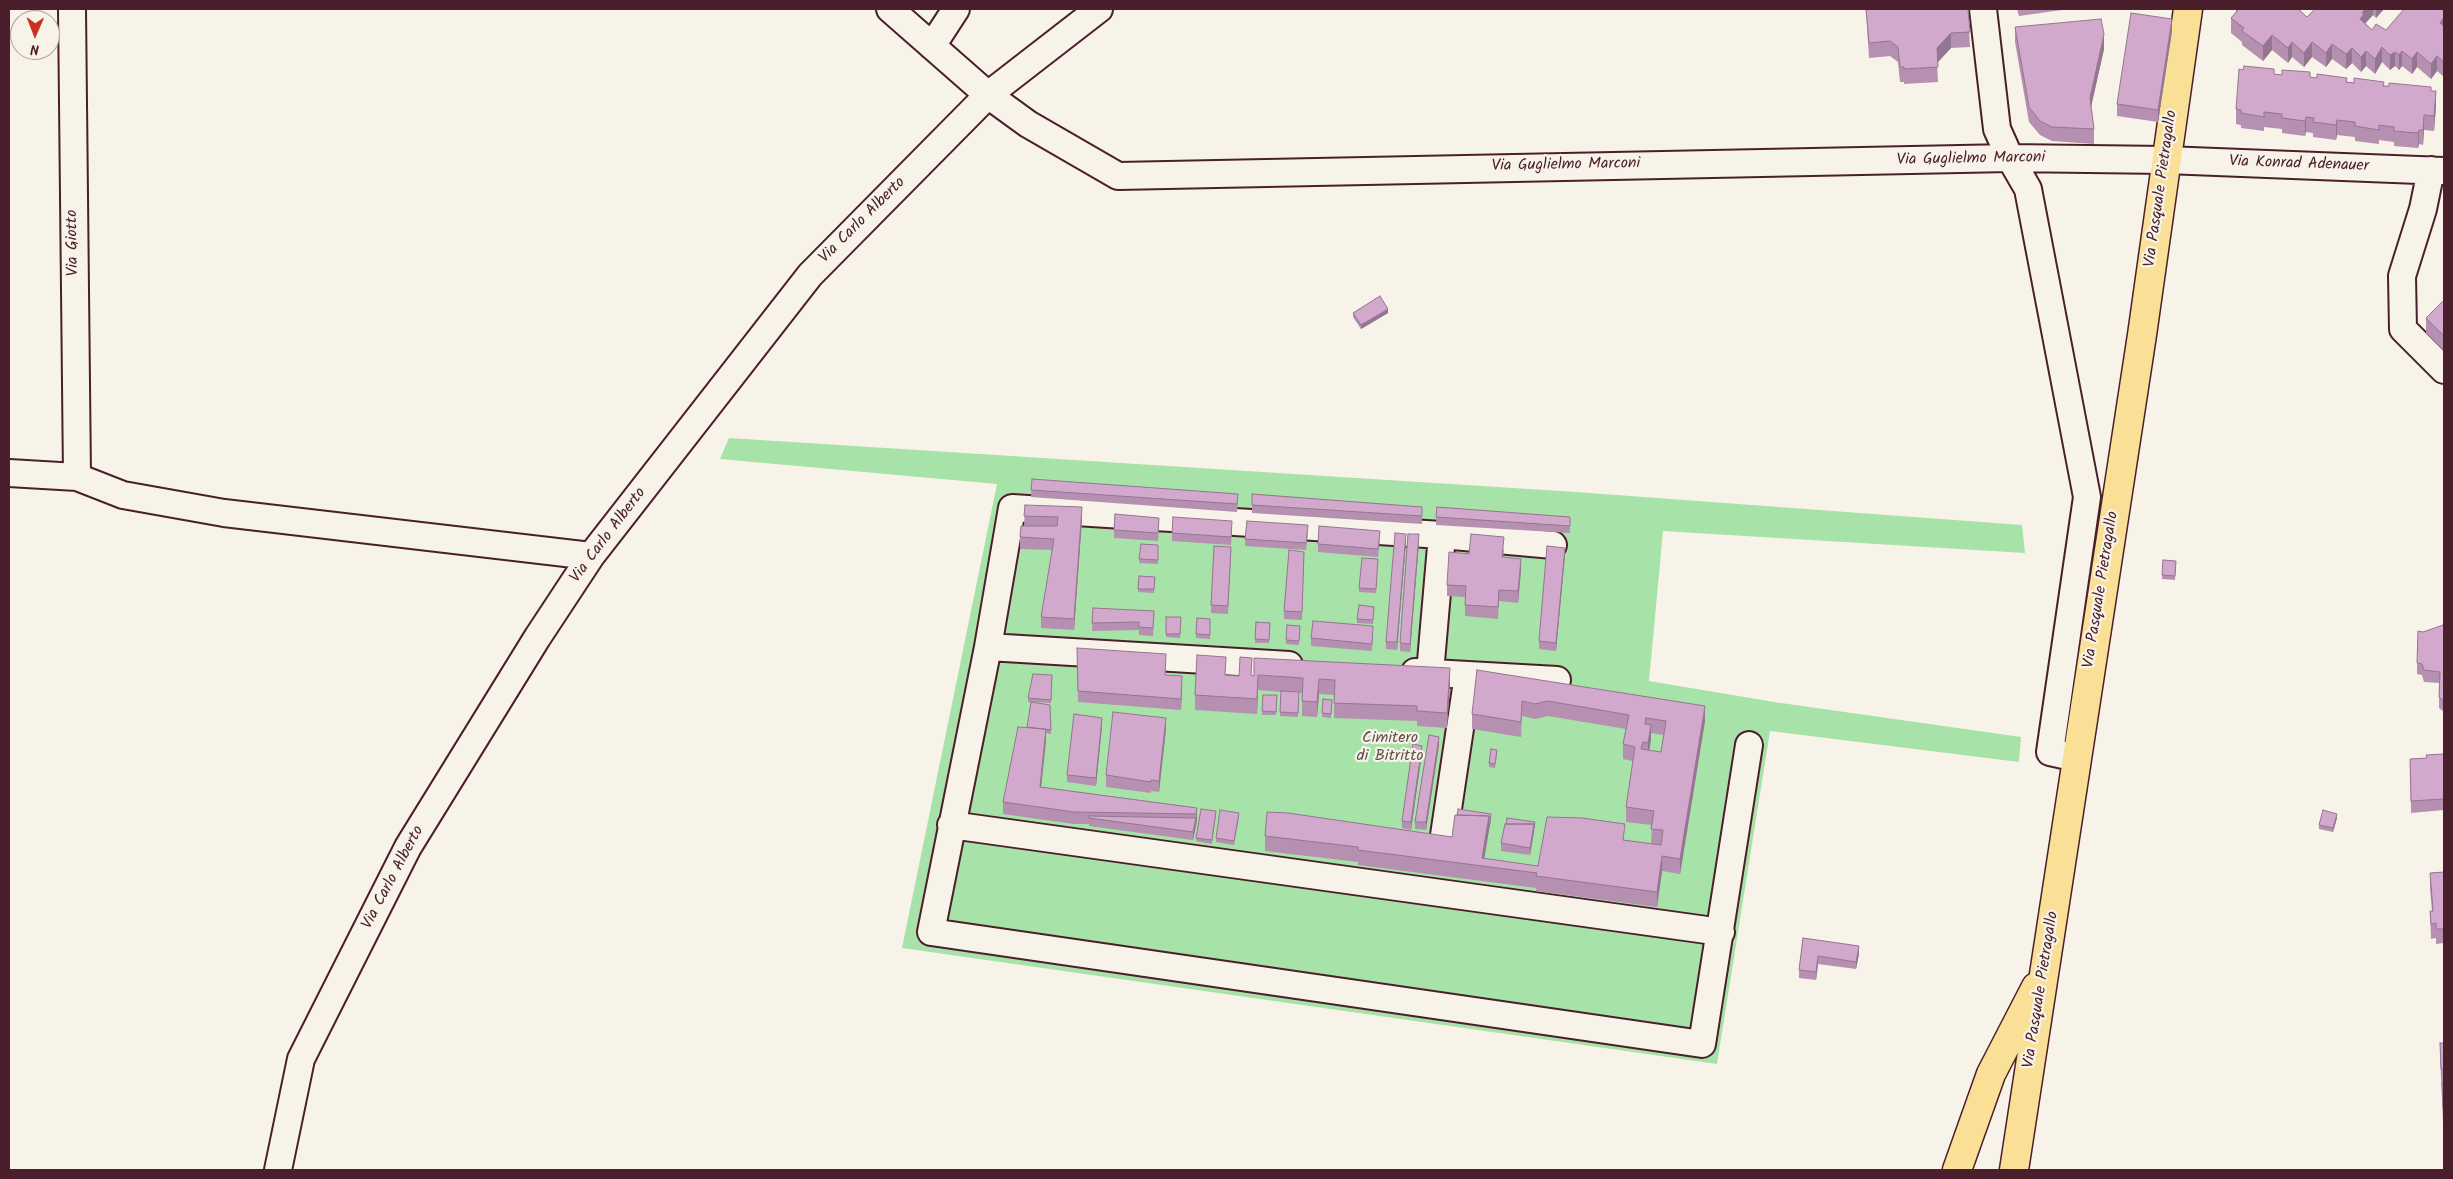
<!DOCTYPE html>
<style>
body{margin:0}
#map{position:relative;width:2453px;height:1179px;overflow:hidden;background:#f7f3e8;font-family:Kalam,sans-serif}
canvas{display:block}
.frame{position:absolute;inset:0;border:10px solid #4a1f2b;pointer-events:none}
.north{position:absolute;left:10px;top:10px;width:50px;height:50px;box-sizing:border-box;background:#f7f3e8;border:1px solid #b29e9c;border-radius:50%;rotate:181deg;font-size:14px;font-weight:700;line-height:20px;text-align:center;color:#4a1f2b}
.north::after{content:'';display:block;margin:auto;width:18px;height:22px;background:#c8321e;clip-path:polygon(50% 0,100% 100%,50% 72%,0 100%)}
</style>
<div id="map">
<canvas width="2453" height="1179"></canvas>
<div class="frame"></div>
<div class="north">N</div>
</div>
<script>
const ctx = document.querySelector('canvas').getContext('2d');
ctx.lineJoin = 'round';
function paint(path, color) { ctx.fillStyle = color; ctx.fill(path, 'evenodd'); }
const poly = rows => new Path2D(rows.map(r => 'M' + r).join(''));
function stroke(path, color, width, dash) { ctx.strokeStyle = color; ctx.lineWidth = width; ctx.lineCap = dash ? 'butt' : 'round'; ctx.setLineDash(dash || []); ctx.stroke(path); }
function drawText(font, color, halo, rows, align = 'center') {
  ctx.font = font + ' Kalam,sans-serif'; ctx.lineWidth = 4.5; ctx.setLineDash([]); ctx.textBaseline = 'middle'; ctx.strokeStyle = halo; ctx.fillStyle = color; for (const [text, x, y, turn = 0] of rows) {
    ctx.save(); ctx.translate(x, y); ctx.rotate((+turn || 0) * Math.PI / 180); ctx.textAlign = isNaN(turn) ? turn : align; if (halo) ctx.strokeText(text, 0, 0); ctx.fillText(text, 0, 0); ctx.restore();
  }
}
const green = poly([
 [729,438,1576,492,2022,525,2025,553,1663,531,1649,681,1774,702,2021,737,2019,762,1770,731,1717,1064,902,948,997,484,720,459]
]);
const minor = poly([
 [72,9,77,477],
 [890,9,988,95,1028,124,1118,176,2010,158,2166,160,2444,171],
 [1983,9,1997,129,2010,158,2028,189,2087,497,2050,752,2077,758],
 [932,46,956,9],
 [2431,170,2423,209,2402,276,2403,329,2444,370],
 [9,473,77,477,123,495,224,513,591,556],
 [1553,545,1442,535,1012,508,988,647,931,932,1702,1044,1749,745],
 [988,647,1289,665],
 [1415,672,1557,680],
 [1430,673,1442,535],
 [951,825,1721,932],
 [1443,842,1468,675],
 [278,1170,301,1059,408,847,537,638,591,556,810,275,988,95,1099,9]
]);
const major = poly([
 [1957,1170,1991,1074,2036,987],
 [2014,1170,2142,335,2188,9]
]);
const wall = poly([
 [1866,9,1968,9,1970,47,1951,48,1937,63,1938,82,1904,84,1904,82,1900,82,1898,62,1890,56,1869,58],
 [2017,9,2069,9,2019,16],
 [2236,9,2302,9,2300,11,2307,17,2315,9,2384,9,2376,18,2373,15,2365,23,2372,30,2386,30,2444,9,2444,77,2437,71,2431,79,2417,67,2412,74,2402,66,2399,70,2395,66,2390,70,2382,62,2375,74,2366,66,2361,72,2352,63,2346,69,2332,59,2326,67,2312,57,2304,67,2292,57,2288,63,2272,50,2263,61,2242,45,2242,42,2231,33,2231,18,2236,12],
 [2015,27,2104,49,2091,106,2094,129,2094,144,2052,141,2040,135,2029,122,2015,42],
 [2172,31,2158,122,2117,116,2117,104],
 [2274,74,2431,91,2436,106,2434,131,2424,130,2423,145,2419,144,2418,148,2394,146,2394,142,2379,140,2379,144,2355,141,2355,137,2337,135,2336,140,2313,137,2313,133,2306,132,2305,136,2282,133,2282,129,2264,127,2264,131,2241,128,2241,125,2236,124,2236,109],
 [2444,300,2444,351,2426,333,2426,318],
 [1353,313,1388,313,1361,329,1353,317],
 [1032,479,1238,502,1237,512,1031,497],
 [1252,494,1422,507,1422,524,1252,513],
 [1025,505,1082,519,1074,630,1041,628,1041,617,1052,550,1020,549,1020,537,1024,526],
 [1437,507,1570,517,1570,533,1436,525],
 [1159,526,1158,541,1114,538,1114,530],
 [1232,529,1231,545,1172,541,1172,533],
 [1308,533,1306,550,1245,546,1245,539],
 [1380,539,1378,557,1318,552,1318,544],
 [1406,542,1397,650,1386,649,1386,642],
 [1419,542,1410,652,1400,651,1400,643],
 [1141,544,1158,545,1158,564,1139,563],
 [1504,549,1503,557,1521,570,1518,603,1499,601,1498,619,1465,616,1465,597,1447,596,1447,585,1469,554],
 [1304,552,1302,620,1284,619,1284,611],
 [1231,555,1228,614,1211,613,1211,605],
 [1565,555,1556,651,1539,649,1539,641],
 [1378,559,1376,593,1359,592,1359,588],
 [2163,560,2176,561,2175,580,2162,579],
 [1139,576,1155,577,1154,593,1138,592],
 [1374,607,1373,624,1357,623,1357,619],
 [1093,608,1154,619,1153,636,1139,635,1139,630,1092,631],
 [1166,617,1181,617,1180,638,1166,637],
 [1197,618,1210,619,1210,639,1196,638],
 [1256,622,1270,623,1269,643,1255,643],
 [1287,625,1300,626,1299,645,1286,644],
 [2444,625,2444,712,2439,708,2439,683,2424,682,2422,675,2417,674,2417,663,2423,632],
 [1373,634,1372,651,1311,646,1311,638],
 [1077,648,1166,675,1182,688,1181,710,1078,702],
 [1254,658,1450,683,1447,728,1417,726,1417,721,1334,718,1334,695,1319,694,1317,717,1302,716,1302,693,1299,693,1298,717,1280,716,1281,692,1258,690,1257,714,1195,710,1195,695,1226,675,1239,676,1254,676],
 [1477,670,1705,721,1680,874,1662,871,1657,907,1536,891,1536,888,1358,865,1358,862,1265,851,1265,836,1452,837,1491,818,1484,859,1538,866,1625,840,1651,844,1652,825,1626,822,1626,807,1633,761,1623,759,1623,744,1626,729,1548,716,1535,719,1522,716,1521,737,1472,729,1472,714],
 [1651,733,1664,735,1661,752,1649,750],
 [1052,675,1051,703,1028,702,1028,698],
 [1263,695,1277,695,1276,715,1262,715],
 [1323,699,1332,700,1331,718,1322,717],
 [1050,705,1051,734,1046,733,1041,787,1197,808,1197,820,1193,840,1089,826,1089,824,1074,824,1003,814,1003,802,1027,727],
 [1102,726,1096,786,1067,782,1067,775],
 [1166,729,1159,792,1151,791,1151,793,1106,787,1106,775],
 [1439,745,1426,830,1415,829,1415,822],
 [1422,753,1411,830,1402,828,1402,821],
 [1497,754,1495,768,1489,767,1489,763],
 [2444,754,2444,810,2411,813,2410,759,2426,758],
 [1216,815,1212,844,1196,841,1196,838],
 [1239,817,1234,845,1216,842,1216,838],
 [2337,818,2333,832,2319,829,2319,825],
 [1535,826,1530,855,1501,851,1501,843],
 [2444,872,2444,943,2436,944,2436,938,2431,939,2430,911,2432,911,2430,888,2430,873],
 [1803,938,1859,954,1856,969,1818,964,1816,980,1799,978,1799,970],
 [2444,1023,2444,1124,2443,1124,2442,1098,2440,1058,2440,1043,2444,1043]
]);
const shadedWall = poly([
 [2365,9,2373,9,2373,15,2364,25,2360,19,2362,13],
 [2376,9,2384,9,2376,18],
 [2444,17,2444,32,2440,23],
 [2172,19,2172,31,2158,122,2158,110],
 [1951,33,1951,48,1937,63,1937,48],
 [2104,34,2104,49,2090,112,2090,98],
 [2272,35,2272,50,2263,61,2263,46],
 [2292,42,2292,57,2288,63,2288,48],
 [2312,42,2312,57,2304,67,2304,53],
 [2332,44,2332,59,2326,67,2326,53],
 [2382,47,2382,62,2375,74,2375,59],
 [2352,48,2352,63,2346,69,2346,54],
 [2366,51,2366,66,2361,72,2361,57],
 [2402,51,2402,66,2399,70,2399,55],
 [2395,52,2395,66,2390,70,2390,55],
 [2417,52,2417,67,2412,74,2412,59],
 [2437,56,2437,71,2431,79,2431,64],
 [2436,91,2436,106,2434,131,2434,116],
 [2424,115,2424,130,2423,145,2423,130],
 [2306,117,2306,132,2305,136,2305,121],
 [2337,120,2337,135,2336,140,2336,125],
 [2419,130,2419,144,2418,148,2418,133],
 [1388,309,1388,313,1361,329,1361,325],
 [1082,507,1082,519,1074,630,1074,619],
 [1406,534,1406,542,1397,650,1397,642],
 [1419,534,1419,542,1410,652,1410,644],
 [1565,548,1565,555,1556,651,1556,643],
 [1521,559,1521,570,1518,603,1518,591],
 [1450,668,1450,683,1447,728,1447,713],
 [1258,675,1258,690,1257,714,1257,699],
 [1182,676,1182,688,1181,710,1181,699],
 [1319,679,1319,694,1317,717,1317,702],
 [1705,706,1705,721,1680,874,1680,859],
 [1102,718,1102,726,1096,786,1096,778],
 [1166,718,1166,729,1159,792,1159,781],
 [1651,725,1651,740,1648,758,1648,743],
 [1046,729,1046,741,1040,798,1040,787],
 [1439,737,1439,745,1426,830,1426,822],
 [1422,746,1422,753,1411,830,1411,822],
 [1197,808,1197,820,1196,826,1196,814],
 [1491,814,1491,818,1483,866,1482,858,1489,816],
 [2337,814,2337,818,2333,832,2333,828],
 [1196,818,1196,826,1193,840,1193,832],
 [1534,824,1534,832,1530,855,1530,848],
 [1662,856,1662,871,1657,907,1657,892],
 [1859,946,1859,954,1856,969,1856,962],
 [1818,956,1818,964,1816,980,1816,972]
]);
const building = poly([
 [1866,9,1968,9,1970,32,1951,33,1937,48,1938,67,1904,69,1904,67,1900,67,1898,47,1890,41,1869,43,1866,9],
 [2239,9,2298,9,2307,17,2315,9,2365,9,2362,13,2364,14,2360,19,2372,30,2376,24,2386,30,2404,9,2444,9,2444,17,2440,23,2444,26,2444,62,2437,56,2431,64,2417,52,2412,59,2402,51,2399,55,2395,52,2390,55,2382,47,2375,59,2366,51,2361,57,2352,48,2346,54,2332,44,2326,53,2312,42,2304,53,2292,42,2288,48,2272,35,2263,46,2242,31,2244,28,2231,18,2239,9],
 [2131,13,2172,19,2158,110,2117,104,2131,13],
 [2101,19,2104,34,2090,98,2094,129,2052,127,2040,121,2029,107,2015,27,2101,19],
 [2244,66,2274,69,2274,74,2282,75,2282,70,2310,72,2310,77,2317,78,2317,74,2347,78,2346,82,2354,83,2354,78,2384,82,2383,86,2389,86,2389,83,2431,87,2431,91,2436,91,2434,116,2424,115,2423,130,2419,130,2418,133,2394,131,2394,127,2379,125,2379,130,2355,126,2355,122,2337,120,2336,125,2313,122,2314,118,2306,117,2305,121,2282,118,2282,114,2264,112,2264,117,2241,113,2241,110,2236,109,2239,69,2243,70,2244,66],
 [1380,296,1388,309,1361,325,1353,313,1380,296],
 [2444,300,2444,336,2426,318,2444,300],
 [1032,479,1238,494,1237,504,1031,490,1032,479],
 [1252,494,1422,507,1422,516,1252,505,1252,494],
 [1025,505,1082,507,1074,619,1041,617,1054,539,1020,537,1021,526,1057,526,1058,517,1024,516,1025,505],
 [1437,507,1570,517,1570,526,1436,517,1437,507],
 [1115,514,1159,518,1158,533,1114,530,1115,514],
 [1173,517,1232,521,1231,537,1172,533,1173,517],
 [1247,521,1308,525,1306,543,1245,539,1247,521],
 [1319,526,1380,531,1378,549,1318,544,1319,526],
 [1395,533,1406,534,1397,642,1386,642,1395,533],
 [1408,534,1419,534,1410,644,1400,643,1408,534],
 [1471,534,1504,537,1502,557,1521,559,1518,591,1499,590,1498,607,1465,605,1466,586,1447,585,1449,552,1469,554,1471,534],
 [1141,544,1158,545,1158,560,1139,559,1141,544],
 [1214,546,1231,547,1228,606,1211,605,1214,546],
 [1547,546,1565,548,1556,643,1539,641,1547,546],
 [1289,550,1304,552,1302,612,1284,611,1289,550],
 [1362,558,1378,559,1376,589,1359,588,1362,558],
 [2163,560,2176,561,2175,576,2162,575,2163,560],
 [1139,576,1155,577,1154,589,1138,589,1139,576],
 [1359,605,1374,607,1373,620,1357,619,1359,605],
 [1093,608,1154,611,1153,628,1139,627,1139,622,1092,623,1093,608],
 [1166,617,1181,617,1180,634,1166,634,1166,617],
 [1197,618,1210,619,1210,635,1196,634,1197,618],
 [1313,621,1373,626,1372,644,1311,638,1313,621],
 [1256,622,1270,623,1269,640,1255,639,1256,622],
 [1287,625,1300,626,1299,641,1286,640,1287,625],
 [2443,625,2444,625,2444,701,2439,697,2440,672,2424,670,2422,664,2417,663,2418,631,2423,632,2443,625],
 [1077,648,1166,654,1165,675,1182,676,1181,699,1078,691,1077,648],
 [1197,655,1226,657,1225,675,1239,676,1240,657,1252,658,1251,675,1254,676,1254,658,1450,668,1447,713,1417,711,1417,706,1334,703,1335,680,1319,679,1317,702,1302,701,1303,678,1258,675,1257,699,1195,695,1197,655],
 [1477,670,1705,706,1680,859,1662,856,1657,892,1536,876,1537,873,1358,850,1358,847,1265,836,1267,812,1288,813,1452,837,1455,815,1489,816,1482,858,1538,866,1547,817,1582,818,1625,824,1623,840,1661,845,1663,830,1651,829,1654,811,1626,807,1635,747,1623,744,1629,715,1548,701,1535,704,1522,701,1521,722,1472,714,1477,670],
 [1646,718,1666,721,1661,752,1641,749,1643,742,1648,743,1651,725,1645,724,1646,718],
 [1033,674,1052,675,1051,700,1028,698,1033,674],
 [1281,691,1299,692,1298,713,1280,712,1281,691],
 [1263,695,1277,695,1276,712,1262,711,1263,695],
 [1323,699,1332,700,1331,714,1322,713,1323,699],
 [1031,702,1050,705,1051,730,1027,727,1031,702],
 [1113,712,1166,718,1159,781,1151,780,1151,782,1106,775,1113,712],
 [1074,714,1102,718,1096,778,1067,775,1074,714],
 [1018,727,1046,729,1040,787,1197,808,1196,814,1074,812,1003,802,1018,727],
 [1429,735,1439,737,1426,822,1415,822,1429,735],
 [1413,744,1422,746,1411,822,1402,821,1413,744],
 [1491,749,1497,750,1495,764,1489,763,1491,749],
 [2444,754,2444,799,2411,801,2410,759,2427,758,2426,755,2444,754],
 [1201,809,1216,811,1212,840,1196,838,1201,809],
 [1458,809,1491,814,1489,827,1489,816,1457,815,1458,809],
 [1220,810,1239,813,1234,841,1216,838,1220,810],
 [2323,810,2337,814,2333,828,2319,825,2323,810],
 [1089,816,1196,818,1193,832,1089,818,1089,816],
 [1507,818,1535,822,1534,828,1534,824,1506,824,1507,818],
 [1505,824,1534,824,1530,848,1501,843,1505,824],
 [2444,872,2444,929,2436,929,2436,923,2431,924,2430,911,2433,911,2430,873,2444,872],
 [1803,938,1859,946,1856,962,1818,956,1816,972,1799,970,1803,938],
 [2440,1043,2444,1043,2444,1069,2441,1069,2440,1043],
 [2442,1083,2444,1083,2444,1109,2443,1109,2442,1083]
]);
const streetNames = [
 ["Via Guglielmo Marconi",1971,160,-1],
 ["Via Konrad Adenauer",2299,165,2],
 ["Via Guglielmo Marconi",1566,166,-1],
 ["Via Pasquale Pietragallo",2162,189,-82],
 ["Via Carlo Alberto",863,221,-45],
 ["Via Giotto",74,243,-91],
 ["Via Carlo Alberto",609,536,-53],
 ["Via Pasquale Pietragallo",2102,590,-81],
 ["Via Carlo Alberto",394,878,-62],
 ["Via Pasquale Pietragallo",2042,990,-81]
];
const parkNames = [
 ["Cimitero",1390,739],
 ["di Bitritto",1390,757]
];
paint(green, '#a7e2a8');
stroke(minor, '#4a1f2b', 30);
stroke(major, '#4a1f2b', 31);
stroke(minor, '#f7f3e8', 26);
stroke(major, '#fadf96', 28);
paint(wall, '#b590b0');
paint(shadedWall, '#947690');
paint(building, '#d3a8cd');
stroke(building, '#947690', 1);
drawText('16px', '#4a1f2b', '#f7f3e8', streetNames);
drawText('16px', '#61504a', '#f7f3e8', parkNames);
</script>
